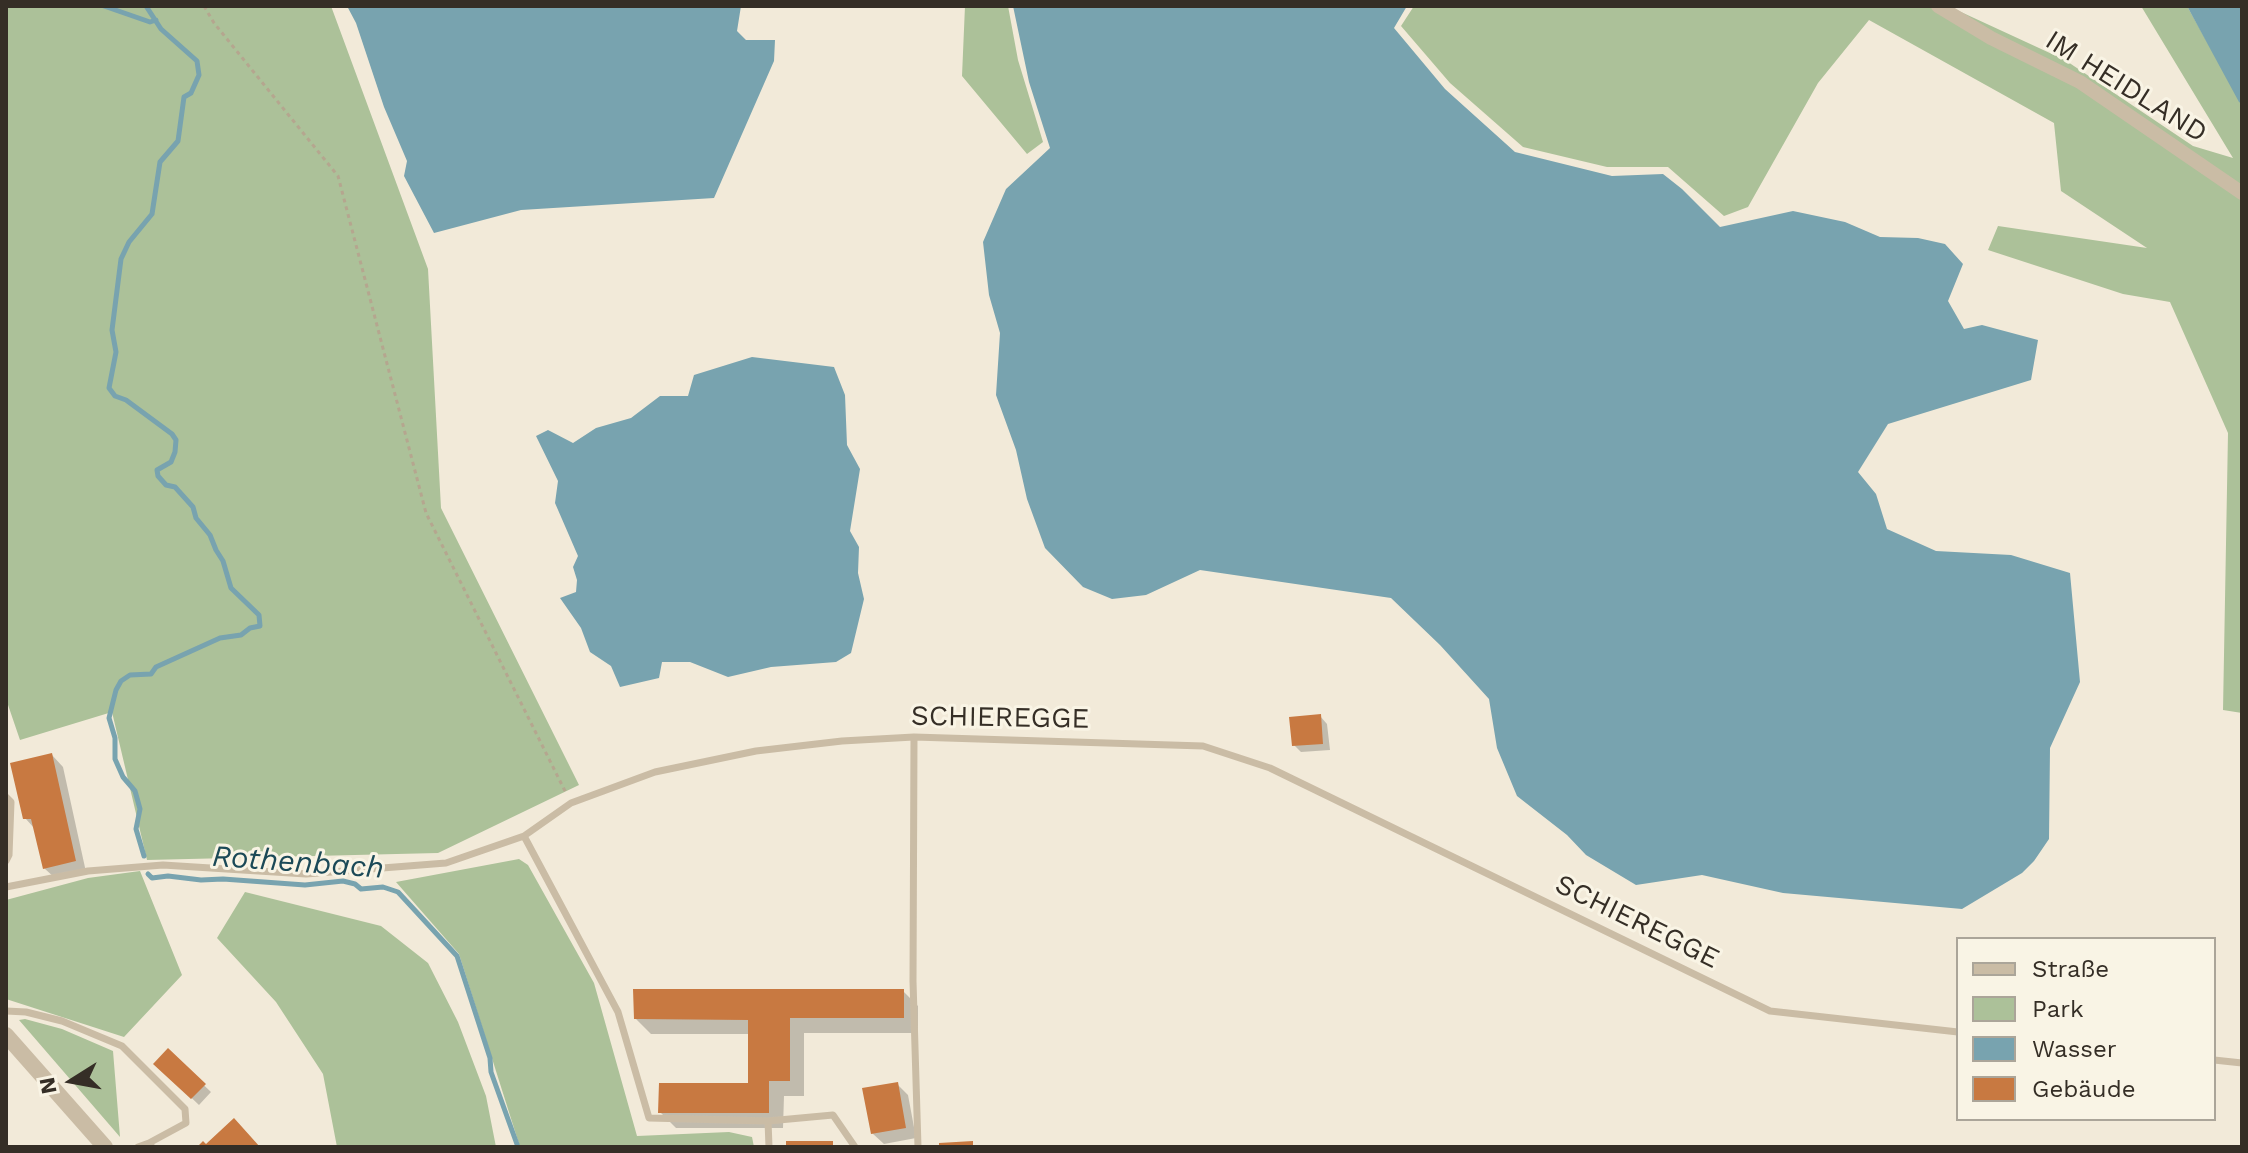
<!DOCTYPE html>
<meta charset="utf-8">
<style>
body{margin:0}
#map{position:relative;width:2248px;height:1153px;overflow:hidden;background:#f2ead9;font-family:"Work Sans",sans-serif}
canvas{display:block}
.frame{position:absolute;inset:0;border:8px solid #352e26;pointer-events:none}
.legend{position:absolute;left:1956px;top:937px;width:260px;height:184px;box-sizing:border-box;background:#f9f4e5;border:2px solid #aba599;margin:0;padding:10px 14px;list-style:none;font-size:24px;color:#352e26}
.legend li{display:flex;align-items:center;gap:16px;height:40px}
.legend b{width:40px;border:2px solid #aba599}
.north{position:absolute;left:32px;top:1041px;width:80px;height:80px;-webkit-text-stroke:6px #f9f4e5;paint-order:stroke;rotate:259deg;font-size:22px;font-weight:700;line-height:32px;text-align:center;color:#352e26}
.north::after{content:'';display:block;margin:auto;width:28px;height:36px;background:#352e26;clip-path:polygon(50% 0,100% 100%,50% 72%,0 100%)}
</style>
<div id="map">
<canvas width="2248" height="1153"></canvas>
<div class="frame"></div>
<ul class="legend">
<li><b style="height:10px;background:#cabca5"></b>Straße</li>
<li><b style="height:22px;background:#acc199"></b>Park</li>
<li><b style="height:22px;background:#78a3af"></b>Wasser</li>
<li><b style="height:22px;background:#c87941"></b>Gebäude</li>
</ul>
<div class="north">N</div>
</div>
<script>
const ctx = document.querySelector('canvas').getContext('2d');
ctx.lineJoin = 'round';
function paint(path, color) { ctx.fillStyle = color; ctx.fill(path, 'evenodd'); }
const poly = rows => new Path2D(rows.map(r => 'M' + r).join(''));
function stroke(path, color, width, dash) { ctx.strokeStyle = color; ctx.lineWidth = width; ctx.lineCap = dash ? 'butt' : 'round'; ctx.setLineDash(dash || []); ctx.stroke(path); }
function drawText(font, color, halo, rows, align = 'center') {
  ctx.font = font + ' "Work Sans",sans-serif'; ctx.lineWidth = 6; ctx.setLineDash([]); ctx.textBaseline = 'middle'; ctx.strokeStyle = halo; ctx.fillStyle = color; for (const [text, x, y, turn = 0] of rows) {
    ctx.save(); ctx.translate(x, y); ctx.rotate((+turn || 0) * Math.PI / 180); ctx.textAlign = isNaN(turn) ? turn : align; if (halo) ctx.strokeText(text, 0, 0); ctx.fillText(text, 0, 0); ctx.restore();
  }
}
const green = poly([
 [6,6,331,6,428,269,441,508,579,785,438,853,147,860,112,712,20,740,6,699],
 [965,6,1008,6,1018,60,1043,142,1027,154,962,76],
 [1414,6,1948,6,2065,60,2193,146,2233,158,2141,6,2187,6,2242,104,2242,713,2223,710,2228,433,2170,302,2123,294,1988,250,1998,226,2147,248,2061,191,2054,123,1869,20,1818,83,1748,207,1724,216,1668,167,1607,167,1523,147,1450,83,1401,26],
 [519,859,528,865,594,983,637,1136,729,1132,752,1137,754,1147,520,1147,459,954,396,882],
 [140,871,182,975,124,1037,6,999,6,900,88,878],
 [245,892,381,926,428,963,458,1022,486,1096,496,1147,337,1147,323,1074,276,1002,217,938],
 [25,1019,62,1029,113,1051,120,1137,19,1020]
]);
const water = poly([
 [347,6,741,6,737,31,746,40,775,40,774,61,714,198,521,210,434,233,404,176,407,161,384,107,356,23],
 [1013,6,1407,6,1394,28,1445,89,1515,152,1612,176,1663,174,1682,189,1720,227,1793,211,1845,222,1880,237,1918,238,1945,244,1963,264,1948,301,1964,329,1982,325,2038,340,2031,380,1888,424,1858,472,1876,494,1887,529,1936,551,2011,555,2070,573,2080,682,2050,748,2049,839,2034,861,2022,873,1962,909,1783,893,1702,875,1636,885,1586,855,1567,835,1517,796,1497,748,1489,699,1440,645,1391,598,1200,570,1146,595,1112,599,1083,587,1045,548,1027,499,1016,450,996,395,1000,333,989,295,983,242,1006,189,1050,148,1029,82],
 [2187,6,2242,6,2242,104,2239,102],
 [752,357,834,367,845,395,847,445,860,469,850,531,859,547,858,573,864,599,851,653,836,662,771,667,728,677,690,662,662,662,659,678,620,687,611,666,590,652,581,628,560,598,576,592,577,580,573,567,578,556,555,503,558,481,536,436,548,430,573,443,596,428,631,418,660,396,688,396,694,375]
]);
const shadow = poly([
 [1320,716,1327,724,1330,750,1301,752,1294,745],
 [52,755,63,767,86,872,56,879,44,868,35,829,25,818],
 [903,991,918,1006,918,1033,804,1033,804,1096,784,1096,783,1128,676,1128,660,1112,750,1085,750,1034,651,1034,636,1019],
 [168,1051,211,1092,199,1105,156,1064],
 [897,1084,908,1095,916,1138,884,1144,872,1133]
]);
const stream = poly([
 [104,6,150,22,156,20],
 [144,856,136,829,140,809,135,791,123,777,115,759,115,738,109,718,116,690,121,681,130,675,151,674,156,667,220,638,241,635,250,628,260,626,259,615,231,588,223,561,216,550,210,535,196,518,193,507,175,487,166,485,158,476,157,470,171,462,175,452,176,440,172,434,126,400,115,396,109,388,116,352,112,330,121,259,129,242,152,214,160,162,178,141,184,97,191,93,199,75,197,61,161,29,146,6],
 [148,874,152,878,168,876,201,880,223,879,305,885,343,881,355,884,361,889,383,887,398,892,457,956,490,1058,491,1072,518,1147]
]);
const building = poly([
 [1321,714,1323,744,1292,746,1289,717],
 [52,753,76,861,43,869,31,819,23,819,10,763],
 [633,989,904,989,904,1018,790,1018,790,1081,769,1081,769,1113,658,1113,659,1083,748,1083,748,1020,634,1019],
 [168,1048,206,1084,191,1099,153,1064],
 [898,1082,906,1128,871,1134,862,1088],
 [234,1118,260,1147,197,1147,203,1141,206,1144],
 [786,1141,833,1141,833,1147,786,1147],
 [973,1141,973,1147,939,1147,939,1143]
]);
const path = poly([
 [204,6,214,23,338,176,426,513,566,793]
]);
const service = poly([
 [914,737,913,981,918,1147],
 [6,797,11,802,9,855,6,861],
 [524,836,618,1012,649,1118,768,1121,833,1115,855,1147],
 [6,887,88,871,163,865,306,874,446,863,524,836,571,803,655,772,756,751,842,741,914,737,1203,746,1270,768,1770,1011,1958,1032],
 [6,1011,26,1012,62,1021,122,1046,185,1109,186,1123,149,1143,152,1147],
 [2214,1060,2242,1063],
 [768,1121,769,1147],
 [138,1147,149,1143]
]);
const minor = poly([
 [1938,6,1991,38,2080,82,2242,193]
]);
const tertiary = poly([
 [6,1035,105,1147]
]);
const streetNames = [
 ["IM HEIDLAND",2126,87,32],
 ["SCHIEREGGE",1000,718,1],
 ["SCHIEREGGE",1637,922,26]
];
const waterNames = [
 ["Rothenbach",298,863,4]
];
paint(green, '#acc199');
paint(water, '#78a3af');
paint(shadow, '#0003');
stroke(stream, '#78a3af', 5);
paint(building, '#c87941');
stroke(path, '#b5a68f', 3, [4, 4]);
stroke(service, '#cabca5', 7);
stroke(minor, '#cabca5', 14);
stroke(tertiary, '#cabca5', 16);
drawText('28px', '#352e26', '#f9f4e5', streetNames);
drawText('italic 30px', '#1b4957', '#f9f4e5', waterNames);
</script>
